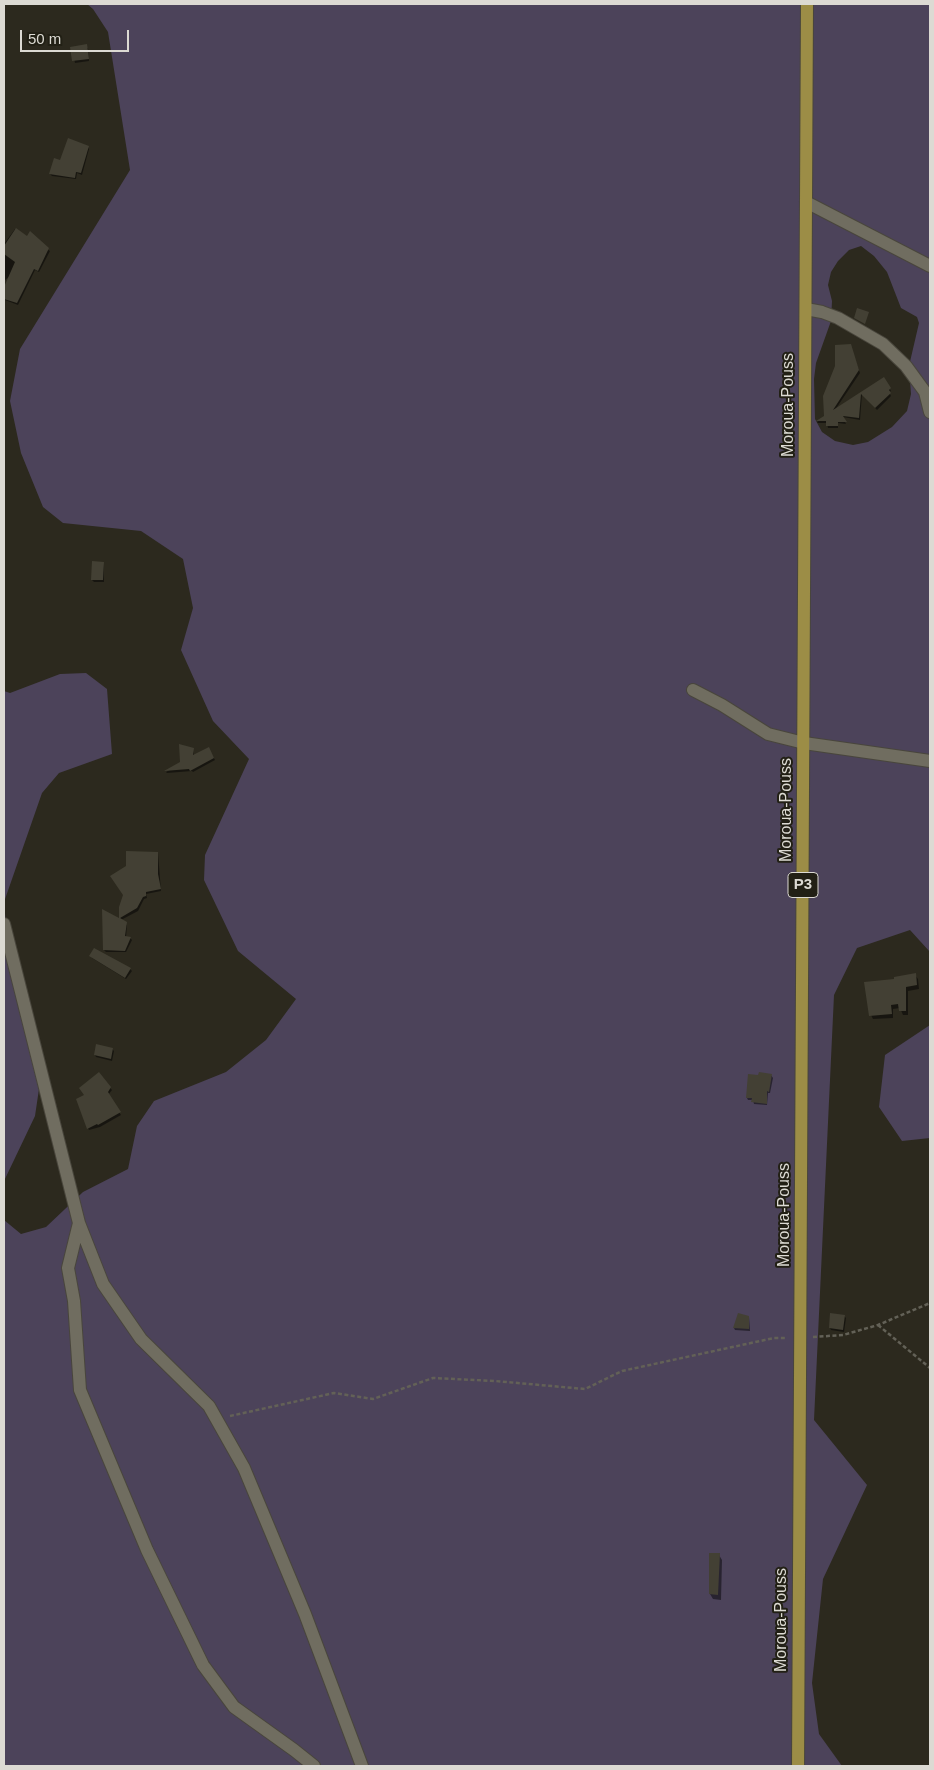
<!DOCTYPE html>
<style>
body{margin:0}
#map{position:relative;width:934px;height:1770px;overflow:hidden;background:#2c291e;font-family:Arial,sans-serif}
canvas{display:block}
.frame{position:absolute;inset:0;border:5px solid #dcdad3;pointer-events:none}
.scale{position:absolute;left:20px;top:30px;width:109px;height:22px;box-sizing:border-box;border:2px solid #dcdad3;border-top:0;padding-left:6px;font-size:15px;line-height:18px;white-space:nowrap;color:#dcdad3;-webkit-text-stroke:4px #222015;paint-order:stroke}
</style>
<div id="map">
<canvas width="934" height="1770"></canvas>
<div class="frame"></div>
<div class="scale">50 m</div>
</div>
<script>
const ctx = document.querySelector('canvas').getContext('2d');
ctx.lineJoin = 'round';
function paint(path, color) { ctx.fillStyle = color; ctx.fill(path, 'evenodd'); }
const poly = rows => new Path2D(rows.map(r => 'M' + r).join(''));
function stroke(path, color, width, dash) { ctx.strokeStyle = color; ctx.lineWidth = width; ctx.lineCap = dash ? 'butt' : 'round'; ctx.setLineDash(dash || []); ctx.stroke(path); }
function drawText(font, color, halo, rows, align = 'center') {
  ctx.font = font + ' Arial,sans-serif'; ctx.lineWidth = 4; ctx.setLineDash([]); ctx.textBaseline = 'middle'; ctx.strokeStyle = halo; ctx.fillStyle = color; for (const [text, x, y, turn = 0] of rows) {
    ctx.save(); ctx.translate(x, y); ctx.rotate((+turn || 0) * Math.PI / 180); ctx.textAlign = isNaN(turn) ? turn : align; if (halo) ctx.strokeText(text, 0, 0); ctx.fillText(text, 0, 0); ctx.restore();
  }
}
const green = poly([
 [87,4,930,4,930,952,910,930,857,948,834,995,814,1420,867,1485,823,1579,812,1683,819,1734,842,1766,4,1766,4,1220,21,1234,46,1227,83,1192,128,1169,137,1126,154,1101,226,1072,266,1040,296,999,238,951,204,880,205,855,249,759,213,721,181,650,193,608,183,559,141,531,63,523,43,507,21,453,10,401,20,349,130,170,108,32,93,9],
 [861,246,874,256,887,272,901,308,917,317,919,323,909,366,911,394,907,411,892,427,868,442,853,445,835,441,822,432,815,419,814,379,816,363,831,321,832,301,828,285,831,272,838,261,849,250],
 [86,673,107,689,112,754,59,773,42,793,4,902,9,959,43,1062,35,1116,4,1181,4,691,10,693,60,674],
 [930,1025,930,1138,902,1141,879,1107,885,1055]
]);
const shadow = poly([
 [72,48,88,48,89,61,75,63],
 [88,147,89,149,82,175,77,173,76,179,52,176,50,174,61,162],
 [15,229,50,251,39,272,35,270,18,305,5,300,4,298,10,276,4,281,4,244],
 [851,348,860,373,835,410,884,379,891,391,889,392,891,396,877,410,862,394,860,420,843,417,846,424,838,423,838,428,828,428,827,423,818,423,817,422,826,416],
 [93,563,103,563,104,566,104,582,94,582,92,580],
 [208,748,215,760,193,772,192,771,167,773,166,772,182,763,193,749,194,756],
 [158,853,161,891,146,894,147,898,144,899,138,911,121,920,127,925,126,937,130,938,132,940,126,952,106,952,104,950,120,920,121,907],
 [94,950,130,969,132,971,126,979,92,958,91,956],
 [915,975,918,979,919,989,908,991,908,1015,903,1015,900,1008,893,1009,893,1018,873,1019,871,1015,896,981],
 [112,1049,114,1051,112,1061,96,1057,95,1055],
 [771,1075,773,1078,770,1093,768,1093,767,1105,754,1104,753,1100,748,1100,747,1098],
 [110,1088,112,1090,108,1095,121,1115,100,1127,89,1130,88,1128],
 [844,1316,846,1318,844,1332,831,1330,830,1328],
 [749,1317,750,1331,735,1330,734,1328],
 [710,1554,719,1555,722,1560,721,1600,713,1599,710,1594]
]);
const building = poly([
 [87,44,89,59,72,61,70,47],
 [68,138,89,146,81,173,76,172,75,178,49,174,54,158,60,160],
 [16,228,27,236,30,231,49,248,38,271,34,269,17,303,4,299,4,287,15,262,4,254,4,246],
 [857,308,869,312,865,324,854,318],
 [851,344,859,370,833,410,884,377,891,388,889,390,891,393,875,408,861,394,859,418,843,416,847,422,838,422,838,426,826,426,826,421,816,421,824,416,823,396,835,366,835,345],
 [92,561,104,562,103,580,91,580],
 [179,744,194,748,193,755,209,747,214,758,190,771,189,769,164,771,180,762],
 [126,851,158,852,158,874,161,889,146,892,146,896,143,897,137,908,120,918,127,922,125,936,131,937,125,951,103,950,102,909,119,918,119,907,123,895,110,876,126,866],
 [94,948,131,968,125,978,89,956],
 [916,973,917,985,906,987,906,1011,899,1011,898,1004,891,1005,892,1014,869,1016,864,982,894,979,894,977],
 [96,1044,113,1048,111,1059,94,1055],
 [99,1072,111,1087,108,1092,121,1112,98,1125,97,1124,87,1129,76,1099,84,1095,79,1088],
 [759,1072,772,1074,769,1092,767,1091,767,1104,751,1102,752,1098,746,1098,748,1074,758,1075],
 [738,1313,749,1316,749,1329,733,1328],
 [830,1313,845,1315,843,1330,829,1328],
 [709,1553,720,1553,718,1595,709,1594]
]);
const path = poly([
 [878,1325,930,1368],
 [813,1337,843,1335,878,1325,930,1303],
 [230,1416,334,1393,373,1399,433,1378,495,1381,585,1389,622,1371,774,1338,787,1338]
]);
const street = poly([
 [806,202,930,266],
 [806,309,822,312,838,318,883,344,906,366,925,392,930,412],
 [693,690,722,705,768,734,804,743,930,761],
 [4,924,79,1223,103,1284,141,1339,209,1406,244,1468,305,1614,362,1766],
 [79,1223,68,1268,74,1301,80,1390,147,1550,203,1665,234,1707,294,1750,314,1766]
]);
const primary = poly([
 [798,1766,807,4]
]);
const shields = [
 [803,885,30]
];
const shieldNames = [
 ["P3",803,885]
];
const streetNames = [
 ["Moroua-Pouss",789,405,-90],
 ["Moroua-Pouss",787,810,-90],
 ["Moroua-Pouss",785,1215,-90],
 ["Moroua-Pouss",782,1620,-90]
];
paint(green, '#4c435a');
paint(shadow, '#0007');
paint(building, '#434034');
stroke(street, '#49463c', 14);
stroke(primary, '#49463c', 14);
stroke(path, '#636157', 2.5, [4, 2.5]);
stroke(street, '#706d60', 12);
stroke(primary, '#9c8d46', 12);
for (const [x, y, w] of shields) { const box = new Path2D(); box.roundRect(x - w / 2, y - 12.5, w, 25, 4); ctx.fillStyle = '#222015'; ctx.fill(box); stroke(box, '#dcdad3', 1); }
drawText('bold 15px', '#dcdad3', null, shieldNames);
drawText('16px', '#dcdad3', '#222015', streetNames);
</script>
